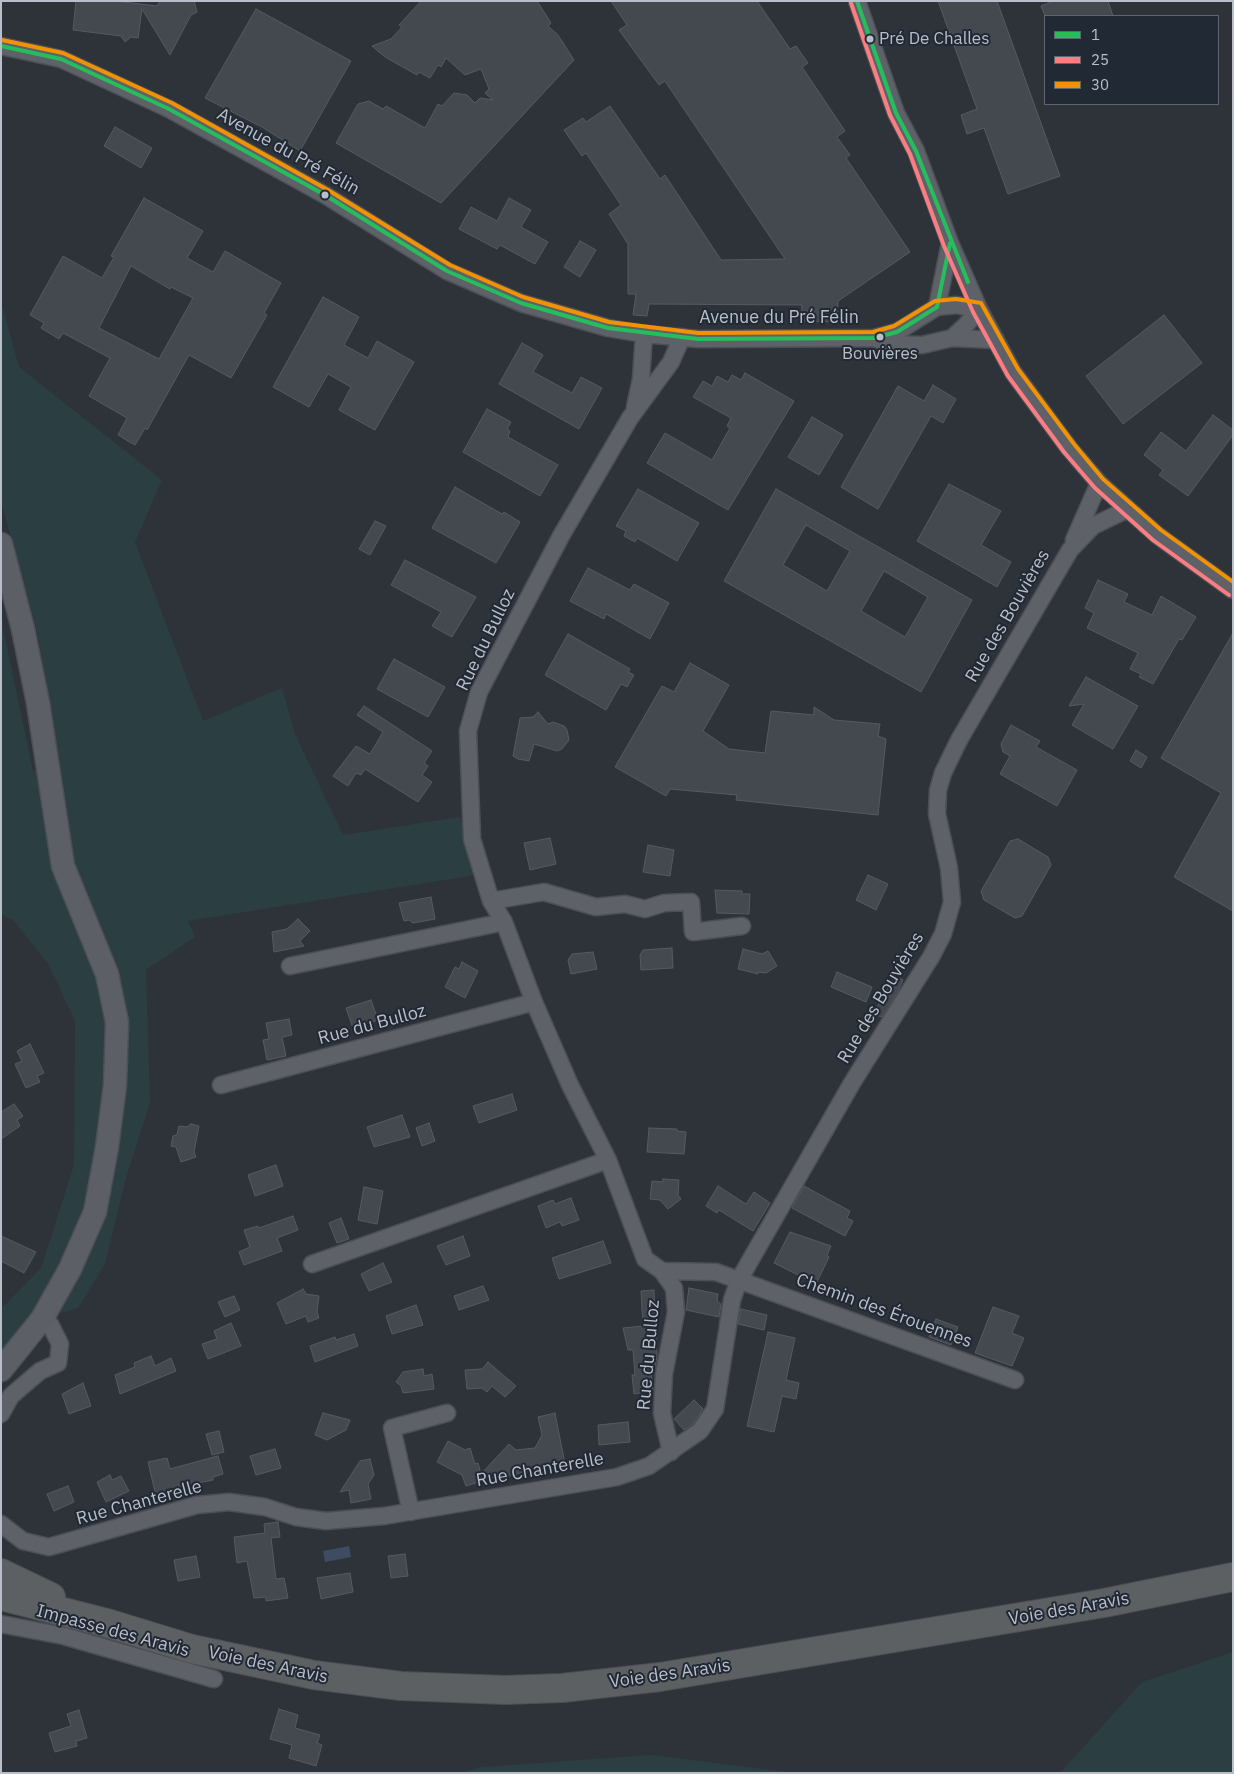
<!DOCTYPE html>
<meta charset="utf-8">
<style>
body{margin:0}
#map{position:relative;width:1234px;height:1774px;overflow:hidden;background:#2e333a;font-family:"IBM Plex Sans",sans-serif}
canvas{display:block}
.frame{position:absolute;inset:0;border:2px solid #b9bfca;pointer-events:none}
.legend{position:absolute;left:1044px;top:15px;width:175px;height:90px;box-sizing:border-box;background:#212935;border:1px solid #5e6571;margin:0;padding:6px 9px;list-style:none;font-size:15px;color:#b9bfca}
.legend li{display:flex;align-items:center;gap:10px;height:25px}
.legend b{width:25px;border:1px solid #5e6571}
</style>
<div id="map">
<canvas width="1234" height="1774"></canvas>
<div class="frame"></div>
<ul class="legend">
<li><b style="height:6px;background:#26bd5c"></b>1</li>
<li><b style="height:6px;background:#fc7d81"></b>25</li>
<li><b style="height:6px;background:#f39201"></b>30</li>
</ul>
</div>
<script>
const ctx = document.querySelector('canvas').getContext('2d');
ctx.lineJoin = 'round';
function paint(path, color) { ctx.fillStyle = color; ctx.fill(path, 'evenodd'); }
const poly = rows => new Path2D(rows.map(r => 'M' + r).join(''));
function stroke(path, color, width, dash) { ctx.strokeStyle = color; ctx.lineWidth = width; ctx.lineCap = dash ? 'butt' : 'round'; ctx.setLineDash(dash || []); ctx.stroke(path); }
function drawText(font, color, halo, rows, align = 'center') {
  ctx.font = font + ' "IBM Plex Sans",sans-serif'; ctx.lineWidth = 4; ctx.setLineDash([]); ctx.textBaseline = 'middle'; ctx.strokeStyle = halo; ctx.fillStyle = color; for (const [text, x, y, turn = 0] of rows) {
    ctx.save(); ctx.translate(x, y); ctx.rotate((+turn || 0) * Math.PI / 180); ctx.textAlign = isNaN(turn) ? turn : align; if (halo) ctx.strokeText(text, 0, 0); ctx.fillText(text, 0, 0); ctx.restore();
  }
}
const green = poly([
 [1,302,19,367,162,480,135,542,203,721,282,688,295,734,343,835,460,817,476,875,188,921,195,937,146,970,150,1103,125,1181,105,1264,78,1308,32,1321,1,1355,1,1309,41,1268,74,1165,75,1022,49,965,14,921,1,914,1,619,33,771,60,771,38,635,1,501],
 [1233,1652,1233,1773,1060,1773,1142,1682],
 [651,1755,794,1773,459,1773,482,1767]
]);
const water = poly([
 [349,1546,351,1557,325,1562,323,1551]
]);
const building = poly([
 [76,1,115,1,157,6,160,1,194,1,197,12,191,15,170,55,142,9,138,38,131,37,125,42,121,36,73,30,76,1],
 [421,1,537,1,551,23,548,26,558,35,574,60,441,203,336,143,358,104,369,101,383,109,386,106,425,128,438,104,442,106,454,93,467,95,475,103,480,98,493,100,485,93,489,89,481,69,465,75,446,58,441,67,438,65,430,78,419,72,417,75,385,57,372,46,391,39,402,27,399,25,421,1],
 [611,1,757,1,790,49,796,46,808,63,802,67,845,131,837,137,850,155,846,158,910,252,838,301,837,322,801,321,802,305,649,304,647,316,633,315,636,294,628,294,628,244,609,214,621,205,586,153,582,156,564,130,583,118,586,122,610,106,660,179,665,175,721,260,785,259,665,81,659,85,619,30,627,25,611,1],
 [938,1,997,1,1060,176,1008,194,984,128,967,134,961,115,977,109,938,1],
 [1053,1,1108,1,1113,16,1045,16,1041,6,1053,1],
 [256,9,351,61,300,151,262,127,205,98,256,9],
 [115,127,152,148,141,168,104,146,115,127],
 [144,198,203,231,187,258,213,272,225,251,281,283,264,313,267,315,231,378,189,355,147,430,145,428,135,445,118,435,127,418,89,396,110,358,63,333,59,339,41,328,44,323,30,315,63,256,102,278,114,257,111,256,144,198],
 [131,266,170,289,171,287,193,298,159,359,99,328,131,266],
 [509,198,531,210,521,227,548,242,535,264,500,245,497,249,459,229,471,207,497,221,509,198],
 [580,241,596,250,580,277,564,267,580,241],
 [323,297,359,317,344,345,368,358,377,341,414,362,375,430,339,410,351,387,328,374,309,407,273,387,323,297],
 [1164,315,1202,363,1123,424,1086,376,1164,315],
 [522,343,543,355,533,372,572,393,581,377,602,388,579,429,499,384,522,343],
 [745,373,794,401,728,510,647,463,665,433,712,460,730,428,727,426,731,418,693,397,703,381,712,386,717,376,728,382,732,375,741,380,745,373],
 [933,385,956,399,943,423,931,416,878,509,841,487,898,386,924,401,933,385],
 [487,409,511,422,507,429,510,431,508,437,558,465,540,496,463,452,487,409],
 [1213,415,1233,430,1233,435,1188,496,1159,475,1163,470,1144,455,1161,432,1186,451,1213,415],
 [812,417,843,435,819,475,788,457,812,417],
 [949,484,1001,511,981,545,1011,562,997,587,917,541,949,484],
 [455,487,502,514,504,512,520,522,496,563,432,528,455,487],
 [638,489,699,523,677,561,637,538,635,542,624,536,626,531,616,526,638,489],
 [776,489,972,600,921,692,724,581,776,489],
 [806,525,850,551,827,591,783,565,806,525],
 [884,571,928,597,905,637,861,611,884,571],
 [375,521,386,526,370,555,359,549,375,521],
 [405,560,476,597,452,637,432,626,441,612,391,585,405,560],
 [588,568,630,590,634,584,669,603,650,639,606,614,604,619,570,601,588,568],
 [1098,580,1128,594,1124,602,1152,615,1161,596,1196,617,1182,640,1179,639,1153,684,1139,677,1141,674,1130,669,1138,653,1087,628,1094,613,1085,608,1098,580],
 [1233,633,1233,911,1174,877,1221,793,1161,758,1233,633],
 [568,634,630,669,628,672,634,675,627,687,621,684,606,710,545,675,568,634],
 [394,659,445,687,428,717,377,689,394,659],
 [690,663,729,685,703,731,729,749,765,753,771,711,814,715,814,707,834,720,880,724,878,736,886,739,878,815,736,800,737,795,670,789,666,796,615,767,662,686,674,692,690,663],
 [1086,677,1138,706,1113,749,1072,725,1084,704,1069,706,1086,677],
 [364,706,432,751,424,763,428,766,422,775,432,782,418,802,365,769,361,775,356,773,348,786,333,776,356,746,370,754,383,732,357,715,364,706],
 [538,712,548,724,553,722,564,726,567,730,569,740,562,749,557,751,534,744,529,761,518,759,513,756,520,718,533,717,538,712],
 [1011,725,1040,741,1036,747,1077,770,1057,806,1000,774,1010,756,1003,752,1001,744,1011,725],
 [1136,750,1147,757,1141,768,1130,761,1136,750],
 [550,838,556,864,530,870,524,843,550,838],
 [1018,839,1048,857,1051,865,1022,916,1015,918,984,900,981,891,1010,841,1018,839],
 [648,845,674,850,670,876,643,872,648,845],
 [868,875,888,884,876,910,856,900,868,875],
 [715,890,742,891,742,894,750,894,749,914,717,913,715,890],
 [431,897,435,919,413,923,409,920,404,921,399,903,431,897],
 [298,919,310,931,300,941,304,946,274,952,272,932,287,929,298,919],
 [672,948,673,968,641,970,640,955,643,950,672,948],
 [743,949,762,954,768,951,777,966,766,973,758,972,758,974,738,969,743,949],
 [593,952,597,969,571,974,568,960,572,954,593,952],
 [462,962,478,971,465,998,445,987,455,967,459,969,462,962],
 [837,972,872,987,866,1002,831,987,837,972],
 [895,976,903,980,897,993,882,1017,873,1014,895,976],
 [371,1000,378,1020,353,1028,346,1008,371,1000],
 [289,1019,292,1035,282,1037,286,1056,267,1060,263,1040,269,1039,266,1023,289,1019],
 [30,1044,44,1073,37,1076,40,1082,26,1088,15,1064,22,1061,17,1051,30,1044],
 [512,1094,517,1110,479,1123,473,1106,512,1094],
 [14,1104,23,1116,17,1120,20,1126,1,1139,1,1112,14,1104],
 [402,1115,410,1137,374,1147,367,1127,402,1115],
 [429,1123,435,1141,422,1146,416,1128,429,1123],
 [191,1124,199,1126,194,1152,196,1157,181,1162,176,1147,171,1146,173,1136,177,1135,179,1126,187,1127,191,1124],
 [649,1128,677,1129,677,1131,686,1132,684,1154,647,1152,649,1128],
 [276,1165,283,1186,255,1196,248,1175,276,1165],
 [663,1179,679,1180,678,1195,681,1199,668,1209,660,1200,650,1199,652,1181,663,1182,663,1179],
 [718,1186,746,1204,754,1192,770,1203,753,1231,719,1210,717,1213,706,1206,718,1186],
 [804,1186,850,1211,847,1218,853,1221,845,1236,792,1208,804,1186],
 [364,1187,383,1191,377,1224,358,1220,364,1187],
 [571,1198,579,1220,562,1226,560,1222,546,1228,538,1206,553,1200,555,1204,571,1198],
 [293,1216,298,1230,277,1238,282,1251,244,1265,239,1252,250,1247,244,1230,258,1226,259,1228,293,1216],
 [341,1218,349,1239,337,1243,329,1223,341,1218],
 [790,1232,831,1246,827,1255,829,1257,816,1284,774,1263,790,1232],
 [1,1236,36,1252,24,1273,1,1261,1,1236],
 [463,1236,470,1256,446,1265,437,1246,463,1236],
 [603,1241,611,1263,559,1279,552,1258,603,1241],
 [383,1263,392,1282,369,1291,361,1274,383,1263],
 [483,1286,489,1300,459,1310,454,1296,483,1286],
 [689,1288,718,1294,717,1301,721,1304,719,1317,686,1310,689,1288],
 [303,1289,306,1294,319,1296,317,1312,319,1318,308,1322,306,1316,286,1324,277,1303,303,1289],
 [654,1290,657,1356,654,1373,651,1373,653,1391,634,1394,632,1375,635,1375,633,1350,628,1350,623,1328,643,1326,641,1291,654,1290],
 [234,1296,240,1310,225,1317,218,1302,234,1296],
 [416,1305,423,1325,392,1334,386,1316,416,1305],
 [993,1307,1019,1316,1012,1333,1024,1338,1012,1366,975,1353,993,1307],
 [741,1309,767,1315,764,1330,738,1324,741,1309],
 [936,1319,958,1327,951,1345,929,1337,936,1319],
 [231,1323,241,1346,208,1359,202,1344,217,1339,214,1331,231,1323],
 [768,1332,795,1338,786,1380,799,1383,796,1399,782,1396,774,1432,747,1426,768,1332],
 [354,1334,358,1346,315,1362,310,1346,335,1337,336,1340,354,1334],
 [151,1356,155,1366,171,1358,176,1371,120,1394,115,1375,135,1367,134,1363,151,1356],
 [488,1362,516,1386,505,1397,492,1386,487,1392,482,1388,467,1389,465,1370,482,1369,488,1362],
 [423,1369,424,1376,432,1374,434,1389,403,1393,401,1386,396,1382,403,1372,423,1369],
 [83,1383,91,1406,69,1414,62,1394,83,1383],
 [694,1400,703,1409,693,1424,684,1430,674,1419,694,1400],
 [323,1413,350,1420,346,1430,327,1440,315,1435,323,1413],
 [555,1413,565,1464,501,1477,501,1475,466,1486,462,1475,437,1462,448,1441,465,1450,470,1448,475,1464,478,1463,481,1474,509,1444,516,1450,535,1448,542,1435,538,1417,555,1413],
 [628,1422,630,1442,599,1445,598,1425,628,1422],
 [219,1431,224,1452,212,1455,206,1434,219,1431],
 [275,1449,281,1468,256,1475,250,1456,275,1449],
 [218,1456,223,1474,213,1477,213,1480,188,1485,190,1490,156,1496,148,1462,167,1458,170,1469,218,1456],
 [370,1459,374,1475,368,1484,371,1499,351,1503,349,1490,340,1492,360,1461,370,1459],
 [110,1475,112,1480,121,1476,129,1491,106,1502,97,1482,110,1475],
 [68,1486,74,1502,54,1511,47,1494,68,1486],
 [278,1522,280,1537,271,1538,276,1579,284,1578,288,1598,266,1601,266,1597,254,1598,247,1561,237,1563,234,1537,265,1533,264,1524,278,1522],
 [405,1554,408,1576,391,1578,388,1556,405,1554],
 [196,1556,200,1577,178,1581,174,1560,196,1556],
 [350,1573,353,1592,321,1599,317,1578,350,1573],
 [279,1709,298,1715,295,1728,320,1735,317,1743,322,1745,316,1766,289,1758,292,1745,270,1739,279,1709],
 [79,1710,87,1738,76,1741,77,1746,55,1752,49,1733,71,1726,67,1714,79,1710]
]);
const street = poly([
 [857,1,896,113,916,151,950,243,979,309,1013,372,1069,448,1099,483,1157,535,1233,590],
 [1,46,61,59,169,109,325,195,447,271,521,303,608,328,644,334,698,339,874,338,897,332,937,307,956,305,979,309],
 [937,307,950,243],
 [952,338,966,325,979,309],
 [876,339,894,344,922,345,952,338,996,340],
 [635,407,641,379,644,334],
 [1074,540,1099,483],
 [491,901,544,892,596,907,625,904,645,909,664,903,691,902,693,932,742,926],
 [290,966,504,922],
 [221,1085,534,1002],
 [312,1264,608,1160],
 [662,1271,716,1272,1015,1380],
 [1,1414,11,1396,40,1371,58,1363,60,1344,50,1324,42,1319],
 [671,1452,662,1413,664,1374,676,1312,674,1288,662,1271,645,1259,608,1160,570,1085,534,1002,504,922,491,901,472,839,468,731,479,692,561,536,630,418,671,362,682,337],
 [411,1512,392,1428,447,1413],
 [1,1524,23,1541,49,1547,197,1505,229,1502,265,1507,296,1517,326,1521,384,1516,617,1477,649,1466,700,1431,715,1409,732,1300,739,1280,852,1083,931,957,943,934,952,902,949,868,937,814,938,790,943,773,959,740,1070,550,1093,526,1128,509],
 [1,1624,64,1636,214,1679]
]);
const secondary = poly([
 [1,544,23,629,38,703,63,866,107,974,117,1022,115,1085,107,1147,95,1212,70,1269,42,1319,1,1370]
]);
const highway = poly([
 [1,1573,51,1597],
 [1,1596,107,1623,192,1649,314,1675,401,1686,505,1690,562,1688,660,1677,1104,1603,1233,1577]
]);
const bus1 = poly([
 [857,1,896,113,916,151,968,282],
 [1,46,61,59,169,109,325,195,447,271,521,303,608,328,698,339,874,338,897,332,937,307,950,243]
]);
const bus2 = poly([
 [851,3,890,115,910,154,944,246,973,312,1008,376,1064,452,1095,488,1153,540,1229,595]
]);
const bus3 = poly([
 [2,40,63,53,172,103,328,190,450,265,523,297,609,322,698,333,873,332,894,326,935,301,956,299,981,303,1018,369,1074,444,1103,479,1161,530,1233,582]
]);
const markers = [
 [870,39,4.5,"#b9bfca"],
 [325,195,4.5,"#b9bfca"],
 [880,337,4.5,"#b9bfca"]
];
const busNames = [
 ["Pré De Challes",879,39],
 ["Bouvières",880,354,"center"]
];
const streetNames = [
 ["Avenue du Pré Félin",288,152,29],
 ["Avenue du Pré Félin",779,318],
 ["Rue des Bouvières",1008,616,-60],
 ["Rue du Bulloz",486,640,-64],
 ["Rue des Bouvières",881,998,-59],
 ["Rue du Bulloz",372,1025,-15],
 ["Chemin des Érouennes",884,1311,20],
 ["Rue du Bulloz",649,1355,-85],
 ["Rue Chanterelle",540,1470,-10],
 ["Rue Chanterelle",139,1503,-15],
 ["Voie des Aravis",1069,1609,-10],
 ["Impasse des Aravis",113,1631,15],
 ["Voie des Aravis",268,1665,12],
 ["Voie des Aravis",670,1674,-8]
];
paint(green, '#2b3e41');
paint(water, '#3d4c63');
paint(building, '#44484f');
stroke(building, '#565a61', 1);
stroke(street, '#4c4f55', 19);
stroke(secondary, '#4c4f55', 25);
stroke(highway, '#4b4f55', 30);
stroke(street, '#5e6168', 16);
stroke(secondary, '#5c6066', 22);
stroke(highway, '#5d6062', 28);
stroke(bus1, '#26bd5c', 4);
stroke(bus2, '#fc7d81', 4);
stroke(bus3, '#f39201', 4);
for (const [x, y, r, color] of markers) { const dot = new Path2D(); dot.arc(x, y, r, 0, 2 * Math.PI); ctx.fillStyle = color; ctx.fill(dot); stroke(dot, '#212935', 2); }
drawText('17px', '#b9bfca', '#212935', busNames, 'left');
drawText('18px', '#b9bfca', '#212935', streetNames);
</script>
